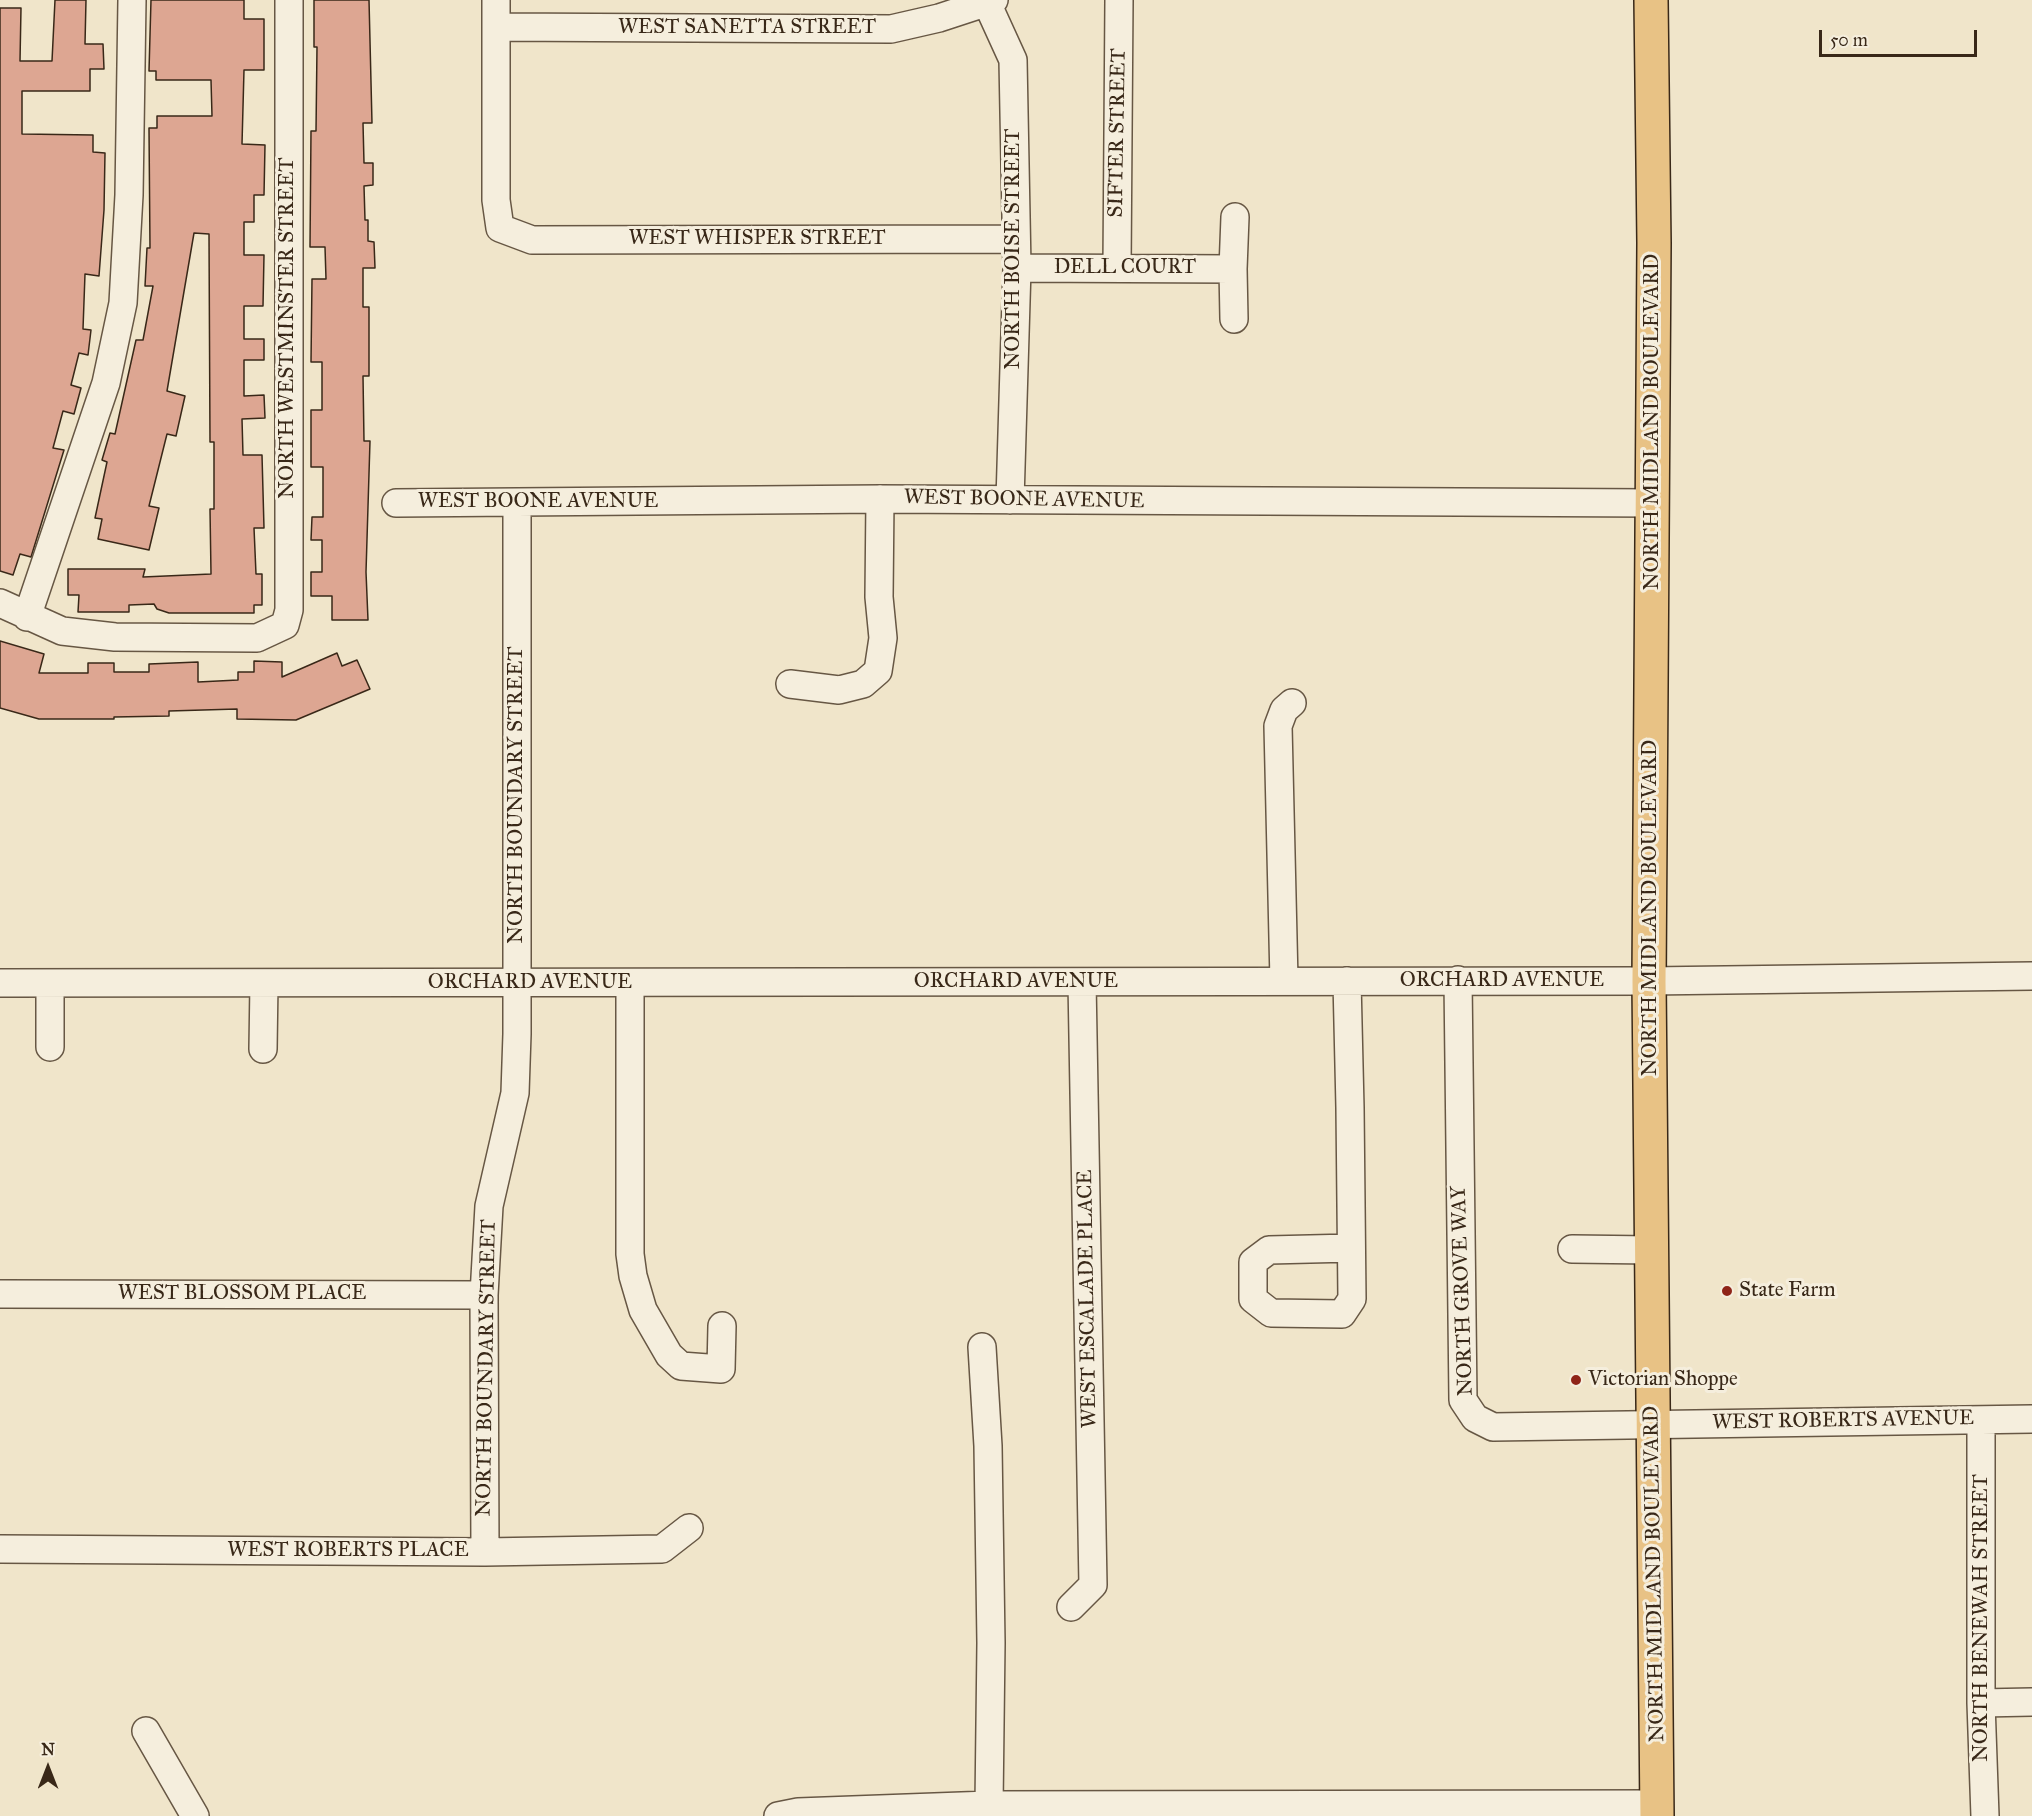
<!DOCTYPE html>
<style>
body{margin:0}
#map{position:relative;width:2032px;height:1816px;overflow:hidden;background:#f0e5ca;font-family:"IM FELL Great Primer",serif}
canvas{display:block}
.north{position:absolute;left:18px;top:1738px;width:60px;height:60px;-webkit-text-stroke:4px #f5eedd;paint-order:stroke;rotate:0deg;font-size:16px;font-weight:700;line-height:24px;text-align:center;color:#392818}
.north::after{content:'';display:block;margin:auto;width:21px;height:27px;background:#392818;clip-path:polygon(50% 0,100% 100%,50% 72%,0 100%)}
.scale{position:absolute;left:1819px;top:30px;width:158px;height:27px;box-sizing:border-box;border:3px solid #392818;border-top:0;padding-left:8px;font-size:18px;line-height:21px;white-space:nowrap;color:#392818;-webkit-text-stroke:4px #f5eedd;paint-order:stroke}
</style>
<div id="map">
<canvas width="2032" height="1816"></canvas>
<div class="north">N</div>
<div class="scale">50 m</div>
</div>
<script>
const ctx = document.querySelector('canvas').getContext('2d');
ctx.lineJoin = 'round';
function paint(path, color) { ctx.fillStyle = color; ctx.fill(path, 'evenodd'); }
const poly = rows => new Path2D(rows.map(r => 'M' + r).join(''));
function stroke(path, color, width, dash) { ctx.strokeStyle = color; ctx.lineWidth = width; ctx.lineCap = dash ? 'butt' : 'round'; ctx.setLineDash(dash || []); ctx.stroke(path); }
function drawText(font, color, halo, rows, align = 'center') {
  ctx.font = font + ' "IM FELL Great Primer",serif'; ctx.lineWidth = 6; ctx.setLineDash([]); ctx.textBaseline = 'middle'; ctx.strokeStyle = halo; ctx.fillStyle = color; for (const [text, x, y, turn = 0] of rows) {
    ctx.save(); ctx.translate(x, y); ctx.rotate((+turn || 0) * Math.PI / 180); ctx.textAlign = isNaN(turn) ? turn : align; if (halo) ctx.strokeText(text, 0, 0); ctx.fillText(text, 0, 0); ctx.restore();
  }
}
const building = poly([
 [55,0,86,0,85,44,103,44,104,69,90,69,90,91,22,91,22,134,93,135,93,152,105,153,104,210,99,276,85,274,83,329,91,330,88,355,79,353,71,385,81,388,74,414,63,411,53,448,64,450,31,557,20,554,13,575,0,571,0,8,21,8,20,61,52,61,55,0],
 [151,0,244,0,244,19,264,19,264,70,244,70,242,144,265,145,264,195,254,195,254,222,244,222,244,255,264,255,263,306,244,306,244,339,264,339,264,360,244,360,244,396,264,395,265,418,242,419,243,455,262,455,264,528,254,528,256,574,262,574,262,605,254,605,254,613,169,613,157,609,154,604,129,605,129,612,78,612,79,595,68,595,68,569,145,569,143,577,211,574,210,509,214,509,214,442,210,442,209,234,194,233,167,391,185,396,176,436,167,434,149,506,159,508,149,550,98,539,102,519,95,518,107,462,102,460,110,433,115,434,136,340,143,340,153,286,145,286,147,248,150,248,149,128,157,128,157,116,212,116,211,80,156,80,156,71,149,71,151,0],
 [314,0,369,0,372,123,363,123,364,163,373,163,373,185,364,186,365,220,368,220,368,241,374,242,375,268,363,268,363,307,369,307,369,376,363,376,364,441,370,441,366,572,368,620,332,620,332,596,311,596,311,572,322,572,322,540,311,540,312,517,323,517,323,467,311,467,311,410,322,410,322,362,311,362,312,279,326,279,325,247,310,247,311,131,316,131,317,47,314,47,314,0],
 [0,641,44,654,39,673,88,673,88,663,114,663,114,672,149,672,149,664,198,662,198,682,238,680,238,672,254,672,254,661,282,662,282,677,337,653,342,666,357,660,370,689,296,720,237,719,237,709,169,711,169,716,114,717,114,719,39,719,0,708,0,641]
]);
const minor = poly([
 [496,0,496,200,500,228,532,240,1016,239],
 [987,3,1013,60,1017,268,1010,500],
 [496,27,891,29,939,18,994,0],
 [1117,267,1119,0],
 [1017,268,1233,269,1234,319],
 [1233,269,1235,217],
 [396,503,880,499,1652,503],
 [0,603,62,631,115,637,257,638,285,625,289,610,289,0],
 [27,617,106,383,123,303,129,195,132,0],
 [790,684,839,690,863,684,878,671,883,638,879,597,880,499],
 [1458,980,1463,1400,1475,1418,1493,1427,2032,1419],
 [1284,981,1278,726,1284,710,1292,703],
 [1347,981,1350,1108,1352,1299,1342,1314,1271,1313,1253,1299,1253,1262,1269,1250,1351,1248],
 [0,983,1649,981,2032,976],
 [50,983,50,1047],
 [630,984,630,1254,633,1276,643,1310,669,1355,681,1366,721,1369,722,1326],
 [263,1049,264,983],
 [1572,1249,1652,1250],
 [0,1294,484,1295],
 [982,1347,988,1446,991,1643,989,1805],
 [1981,1420,1981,1703,1985,1816],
 [0,1549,485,1552,662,1549,689,1528],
 [485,1552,484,1295,489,1206,515,1093,517,1034,517,503],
 [1071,1607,1093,1585,1082,982],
 [1981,1703,2032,1702],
 [146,1731,195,1816],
 [778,1816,798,1812,989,1805,1657,1804]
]);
const major = poly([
 [1651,0,1654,243,1649,981,1657,1816]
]);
const markers = [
 [1727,1291,6,"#8f2418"],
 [1576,1380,6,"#8f2418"]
];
const streetNames = [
 ["WEST SANETTA STREET",747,28],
 ["SIFTER STREET",1118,133,-89],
 ["WEST WHISPER STREET",757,239],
 ["NORTH BOISE STREET",1014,249,-90],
 ["DELL COURT",1125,268],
 ["NORTH WESTMINSTER STREET",288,328,-90],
 ["NORTH MIDLAND BOULEVARD",1653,422,-90],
 ["WEST BOONE AVENUE",1024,500,1],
 ["WEST BOONE AVENUE",538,502],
 ["NORTH BOUNDARY STREET",517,795,-90],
 ["NORTH MIDLAND BOULEVARD",1651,908,-90],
 ["ORCHARD AVENUE",1502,981],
 ["ORCHARD AVENUE",1016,982],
 ["ORCHARD AVENUE",530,983],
 ["NORTH GROVE WAY",1463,1291,-92],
 ["WEST BLOSSOM PLACE",242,1294],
 ["WEST ESCALADE PLACE",1088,1299,-91],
 ["NORTH BOUNDARY STREET",487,1368,-89],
 ["WEST ROBERTS AVENUE",1843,1421,-1],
 ["WEST ROBERTS PLACE",348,1551],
 ["NORTH MIDLAND BOULEVARD",1655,1574,-91],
 ["NORTH BENEWAH STREET",1982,1618,-90]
];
const poiNames = [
 ["State Farm",1739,1291],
 ["Victorian Shoppe",1588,1380]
];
paint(building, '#dda692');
stroke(building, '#392818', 1.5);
stroke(minor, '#675744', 30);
stroke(major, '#392818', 36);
stroke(minor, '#f5eedd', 27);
stroke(major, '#e8c285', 33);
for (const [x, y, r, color] of markers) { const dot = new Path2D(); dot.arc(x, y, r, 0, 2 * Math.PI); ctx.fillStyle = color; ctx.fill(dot); stroke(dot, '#f5eedd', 2); }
drawText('21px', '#392818', '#f5eedd', streetNames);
drawText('21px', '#392818', '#f5eedd', poiNames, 'left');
</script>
